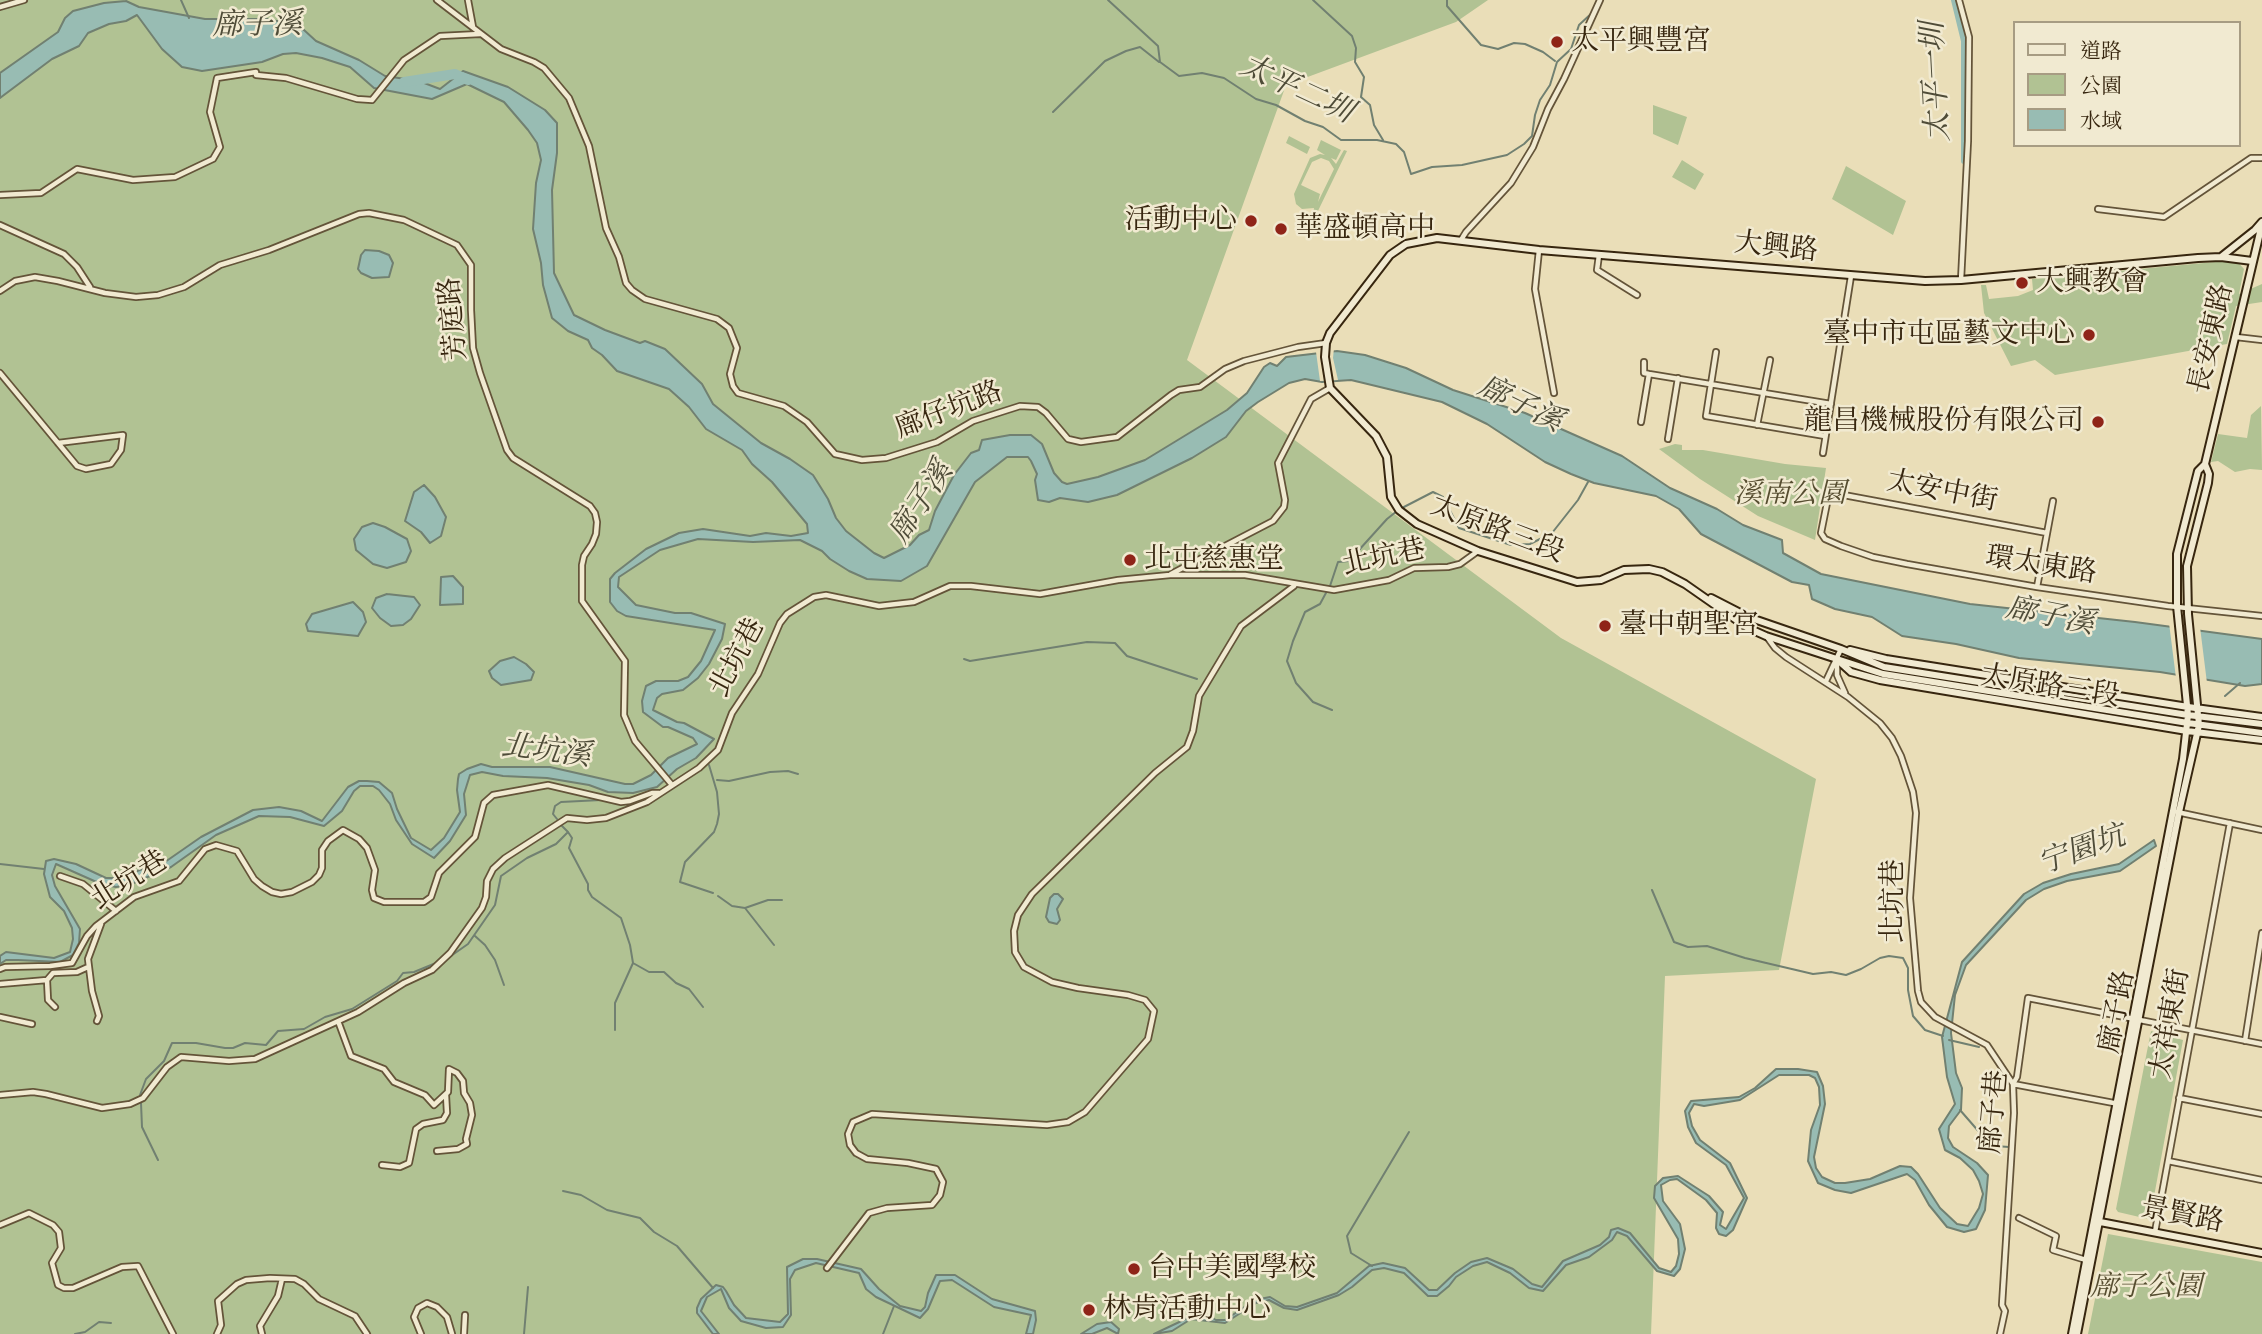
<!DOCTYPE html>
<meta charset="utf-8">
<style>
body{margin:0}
#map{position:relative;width:2262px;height:1334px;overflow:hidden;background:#eadeb8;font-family:"Gentium Book Plus","Noto Serif TC",serif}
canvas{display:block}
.legend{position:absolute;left:2013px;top:21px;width:228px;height:126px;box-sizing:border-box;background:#f1ead1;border:2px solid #a79c83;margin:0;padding:9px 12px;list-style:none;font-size:21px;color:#37260f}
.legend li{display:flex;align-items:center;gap:14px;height:35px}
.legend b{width:35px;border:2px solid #a79c83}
</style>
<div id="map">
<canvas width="2262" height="1334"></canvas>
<ul class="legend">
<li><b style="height:9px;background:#f1ead1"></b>道路</li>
<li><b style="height:19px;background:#b1c293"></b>公園</li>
<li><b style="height:19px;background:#98bcb3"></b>水域</li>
</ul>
</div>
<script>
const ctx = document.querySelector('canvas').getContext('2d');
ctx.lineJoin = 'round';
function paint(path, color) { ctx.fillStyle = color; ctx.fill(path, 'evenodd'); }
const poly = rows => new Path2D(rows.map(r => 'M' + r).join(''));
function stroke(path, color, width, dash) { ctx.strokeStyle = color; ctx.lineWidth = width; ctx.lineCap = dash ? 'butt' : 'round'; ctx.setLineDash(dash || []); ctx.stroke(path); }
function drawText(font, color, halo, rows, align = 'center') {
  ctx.font = font + ' "Gentium Book Plus","Noto Serif TC",serif'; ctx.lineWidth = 5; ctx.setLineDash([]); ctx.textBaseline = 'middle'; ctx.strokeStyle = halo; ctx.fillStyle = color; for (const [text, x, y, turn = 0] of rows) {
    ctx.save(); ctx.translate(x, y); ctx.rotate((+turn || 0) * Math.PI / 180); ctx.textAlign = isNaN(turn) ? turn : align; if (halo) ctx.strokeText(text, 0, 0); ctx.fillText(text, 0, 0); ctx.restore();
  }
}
const green = poly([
 [0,0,1488,0,1456,22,1286,85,1187,360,1561,638,1816,779,1779,970,1665,976,1651,1334,0,1334],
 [1653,105,1687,117,1678,145,1653,134],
 [1289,136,1310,147,1307,154,1286,143],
 [1321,140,1341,150,1336,160,1331,158,1336,164,1344,150,1347,151,1316,215,1313,213,1314,208,1302,209,1296,204,1294,194,1310,158,1320,154,1325,155,1317,150],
 [1321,158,1329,161,1334,169,1318,202,1320,194,1301,185,1312,162],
 [1682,160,1704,174,1695,190,1672,177],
 [1846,166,1906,201,1893,235,1832,199],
 [2236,260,2244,269,2239,294,2262,284,2262,302,2236,306,2227,344,2055,375,2035,360,2011,366,1984,313,1981,285,1986,285,1989,299,2018,296,2033,290,2032,279],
 [2261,406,2262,470,2250,469,2235,472,2218,461,2211,462,2218,434,2247,438,2251,415],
 [1675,444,1682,445,1682,450,1703,450,1785,464,1826,468,1815,540,1758,516,1700,479,1659,449],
 [2151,1031,2183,1040,2150,1218,2148,1219,2118,1212,2116,1209],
 [2108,1234,2262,1262,2262,1334,2088,1334]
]);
const water = poly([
 [126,1,139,7,205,19,267,19,287,23,304,30,316,41,359,60,385,76,419,81,440,89,463,71,508,87,545,110,557,123,557,153,552,190,554,273,574,315,605,330,640,343,645,341,665,349,702,384,713,404,761,443,790,459,813,475,828,499,836,518,846,531,874,553,884,558,910,545,919,535,929,530,935,511,954,475,971,453,979,450,982,440,1010,435,1031,435,1042,444,1054,473,1062,482,1067,484,1098,477,1145,460,1227,410,1247,393,1264,367,1270,363,1277,366,1286,357,1337,351,1365,355,1406,368,1453,390,1525,413,1622,456,1670,488,1717,509,1743,525,1782,540,1783,553,1821,574,1970,604,2135,622,2262,639,2262,684,2245,686,2160,672,2019,658,1956,644,1902,636,1872,617,1835,609,1812,599,1809,585,1792,582,1701,534,1679,509,1656,496,1594,483,1571,474,1545,462,1487,424,1442,402,1351,380,1322,382,1305,379,1289,383,1258,402,1246,411,1226,437,1192,458,1117,495,1088,502,1060,498,1049,502,1038,500,1035,480,1037,474,1031,461,1028,457,1007,457,975,482,927,566,901,581,867,579,849,571,830,559,822,551,800,540,753,542,698,539,660,550,619,577,618,587,636,605,675,613,691,613,725,624,722,639,709,664,698,678,683,690,662,694,657,698,653,710,677,722,684,723,714,739,696,758,677,769,657,787,633,793,608,792,589,785,547,778,503,776,482,772,470,775,464,794,466,815,450,841,434,858,412,844,396,820,390,804,379,790,373,786,360,786,354,791,342,811,324,826,290,817,259,816,216,835,171,867,129,885,116,887,101,884,56,864,52,875,55,886,80,929,79,943,73,955,60,962,18,960,6,960,0,964,0,956,6,952,54,958,70,952,73,939,72,928,64,911,50,897,44,874,46,861,54,859,76,864,106,878,120,878,152,865,165,862,201,837,253,810,279,807,301,811,322,821,348,787,359,781,367,781,379,782,392,793,397,809,411,838,431,850,444,838,460,812,457,790,458,779,459,774,467,769,481,764,492,767,550,767,625,784,633,784,651,775,668,758,697,744,693,738,668,727,663,727,643,712,642,701,646,686,656,681,678,681,688,677,701,661,715,630,626,616,617,611,610,602,610,579,615,573,646,549,679,533,703,529,750,536,766,533,791,536,808,533,807,524,772,482,752,464,742,450,706,429,689,407,669,389,617,371,602,355,592,348,588,340,568,331,552,318,543,285,541,263,533,229,536,183,541,160,537,143,528,130,504,102,467,84,432,99,374,88,350,67,322,58,296,53,283,54,262,62,202,71,182,67,162,49,137,15,126,21,109,24,88,33,79,46,52,59,0,98,0,73,58,32,65,18,73,11,104,3,126,1],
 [365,250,379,251,389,255,393,263,389,277,372,278,361,273,358,269,361,255,365,250],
 [424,485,435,497,446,517,441,536,430,543,421,532,405,521,414,492,424,485],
 [373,523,385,527,407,539,411,551,406,562,387,568,373,564,356,550,354,539,362,527,373,523],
 [453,576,463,587,463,604,440,605,441,577,453,576],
 [387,594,414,597,420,605,411,619,403,625,391,626,380,618,372,608,376,598,387,594],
 [353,602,363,612,366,622,358,636,308,631,306,624,312,614,353,602],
 [514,657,526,664,534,672,531,680,501,685,492,678,489,671,500,661,514,657],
 [2154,840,2156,846,2120,871,2067,881,2044,889,2026,900,1966,965,1955,995,1951,1033,1956,1073,1962,1088,1961,1110,1949,1126,1948,1138,1953,1147,1977,1163,1988,1175,1985,1210,1976,1229,1964,1232,1947,1227,1929,1205,1915,1180,1907,1174,1851,1193,1835,1190,1818,1183,1808,1161,1811,1130,1820,1105,1819,1087,1815,1078,1809,1075,1779,1075,1740,1100,1704,1106,1694,1104,1689,1113,1692,1126,1700,1140,1730,1163,1747,1198,1733,1230,1726,1236,1719,1234,1716,1228,1717,1213,1706,1200,1677,1179,1670,1180,1661,1185,1663,1201,1680,1224,1685,1249,1680,1269,1674,1276,1657,1271,1627,1236,1617,1232,1612,1240,1589,1257,1566,1265,1543,1291,1529,1288,1510,1273,1487,1262,1473,1266,1456,1277,1449,1286,1437,1296,1428,1296,1404,1273,1384,1268,1372,1270,1352,1287,1339,1295,1297,1310,1284,1308,1269,1300,1256,1303,1225,1323,1191,1319,1172,1331,1154,1334,1192,1316,1209,1316,1216,1320,1225,1320,1255,1300,1270,1297,1285,1306,1297,1307,1337,1293,1369,1266,1383,1263,1405,1268,1429,1290,1437,1290,1455,1273,1471,1262,1487,1258,1513,1269,1532,1284,1542,1287,1563,1261,1600,1245,1609,1237,1611,1230,1618,1228,1630,1233,1659,1268,1671,1272,1676,1266,1679,1254,1678,1239,1654,1198,1655,1186,1663,1178,1678,1176,1709,1196,1723,1212,1720,1225,1726,1229,1744,1198,1726,1165,1696,1143,1688,1127,1685,1111,1691,1101,1739,1097,1755,1088,1776,1069,1798,1069,1817,1072,1823,1086,1825,1104,1814,1157,1816,1168,1822,1177,1835,1183,1845,1183,1870,1179,1900,1166,1911,1167,1918,1174,1940,1208,1957,1224,1968,1226,1979,1208,1983,1194,1979,1181,1973,1170,1960,1158,1945,1150,1939,1129,1955,1104,1947,1077,1942,1037,1962,962,2024,894,2043,883,2071,874,2119,864,2154,840],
 [1054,894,1058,894,1063,899,1057,909,1060,920,1057,924,1049,922,1046,917,1050,898,1054,894],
 [803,1259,817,1259,861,1269,879,1289,900,1306,921,1311,925,1307,928,1293,936,1275,955,1275,992,1299,1035,1311,1036,1320,1033,1334,1026,1334,1031,1315,994,1307,952,1280,940,1281,928,1309,920,1318,876,1297,866,1289,859,1273,816,1263,795,1270,790,1279,791,1315,783,1327,766,1328,741,1321,729,1308,721,1289,707,1297,701,1311,719,1334,713,1334,697,1313,697,1308,701,1299,716,1285,723,1287,726,1291,734,1305,746,1318,780,1322,788,1314,787,1267,803,1259],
 [1111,1322,1119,1329,1118,1334,1107,1328,1092,1334,1081,1334,1097,1324,1111,1322]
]);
const pier = poly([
 [1334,348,1333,358,1338,380,1320,381,1316,352],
 [2169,623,2200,627,2207,683,2176,678]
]);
const stream = poly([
 [181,0,189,18],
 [1108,0,1158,46,1160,62,1179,76,1202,73,1224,78,1256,99,1276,105,1305,121,1323,127,1341,140,1377,140,1396,144,1404,152,1411,174,1432,167,1462,165,1507,155,1524,144,1532,136,1535,115,1540,100,1550,85,1557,62,1571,49,1579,25,1593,12],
 [1313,0,1352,36,1356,48,1355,62,1364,77,1361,97,1370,105,1374,125,1383,140],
 [1447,0,1447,6,1481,45,1498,49,1514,43,1525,44,1543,52,1555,61],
 [1053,112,1105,61,1126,51,1140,47,1159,62],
 [1402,508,1433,492,1443,497,1459,528,1511,545,1530,544,1552,533,1578,500,1588,482],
 [1330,586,1338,562,1349,561,1387,519,1397,511],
 [1327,591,1320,604,1305,612,1293,641,1287,661,1296,683,1313,702,1332,710],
 [964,659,970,661,1087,642,1115,643,1127,656,1197,679],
 [2225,696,2240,683],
 [709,765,717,792,719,814,717,824,714,832,685,862,680,882,713,893],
 [717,780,729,781,770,772,788,771,798,774],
 [557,819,553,814,555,806,561,802,601,800],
 [568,832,572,838,569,848,588,884,588,890,592,897,621,918,630,945,633,963,649,972,664,972,676,983,689,989,703,1007],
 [0,864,44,869],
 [1652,890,1674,942,1688,947,1707,946,1745,958,1813,974,1831,972,1846,975,1861,969,1880,958,1889,956,1903,958,1908,968,1908,990,1913,1016,1925,1030,1943,1036],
 [718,896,732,906,745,908,774,945],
 [745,908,768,900,782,900],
 [475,936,485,945,495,960,504,985],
 [448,958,468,944,495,905,501,876,527,858,556,844,568,832,561,825],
 [615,1030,615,1003,633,963],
 [1949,1040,1979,1047],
 [140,1095,146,1079,164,1061,172,1043,196,1043,225,1048,233,1048,245,1043,266,1045,278,1031,304,1029,325,1017,352,1009,397,981,403,973,414,972,436,963],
 [141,1103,142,1127,158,1160],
 [1960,1110,1987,1141,1995,1146,2009,1147],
 [563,1191,581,1195,607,1210,640,1218,654,1232,677,1246,713,1288],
 [1372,1266,1351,1253,1347,1236,1409,1132],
 [75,1334,85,1332,99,1322,111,1323],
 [524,1334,528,1287],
 [883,1334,894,1306]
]);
const canal = poly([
 [1954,0,1964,41,1964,161]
]);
const river = poly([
 [404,82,455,74,468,80]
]);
const street = poly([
 [437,0,501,49,534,62,544,68,569,98,589,146,606,228,619,257,626,283,632,290,645,299,717,319,729,328,737,348,730,374,733,386,738,393,784,406,807,422,835,454,862,460,886,458,937,442,973,421,1020,406,1038,407,1046,413,1068,439,1081,442,1117,437,1171,395,1179,390,1200,387,1225,369,1244,361,1298,347,1326,343],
 [468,0,473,27],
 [1959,0,1969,37,1968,141,1961,280],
 [0,7,24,0],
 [0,195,41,193,77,169,133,180,175,177,213,159,220,147,210,112,217,78,256,72,256,75,286,78,357,99,372,100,404,60,440,36,480,34],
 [2098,209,2164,217,2251,158,2262,158],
 [0,225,64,254,77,267,90,287],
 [1461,240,1466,232,1511,183,1533,147,1548,109,1564,79,1600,0],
 [1539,250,1535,289,1554,393],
 [1599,255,1597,270,1637,295],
 [0,291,15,281,35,277,58,281,105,293,136,297,158,295,184,287,220,265,269,250,359,214,369,213,404,220,457,245,471,265,471,310,473,348,480,373,507,450,513,458,590,506,595,513,597,522,596,534,592,544,584,556,582,565,582,601,625,661,624,715,635,741,672,785],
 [2236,337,2262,340],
 [1716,352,1706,416,1825,436],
 [1644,362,1644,373,1649,374,1831,404],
 [0,373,77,466,86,469,111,464,121,450,123,435,58,443],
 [1641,422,1649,374],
 [1757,425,1770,360],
 [1668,439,1678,378],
 [1823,453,1851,276],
 [2047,533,1833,493,1828,498,1821,533,1825,539,1841,546,1873,557,1907,564,2037,587,2168,606,2262,616],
 [1171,574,1273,521,1284,507,1285,500,1278,463,1311,399,1330,388],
 [2037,587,2053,501],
 [1767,637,1775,648,1786,657,1848,697,1880,723,1892,738,1901,756,1913,792,1916,813,1910,898,1918,991,1921,1002,1935,1017,1987,1045,2013,1084],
 [1837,659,1837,675,1845,693],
 [1826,681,1841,649],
 [2177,812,2262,830],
 [60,876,83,884,116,911],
 [0,969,5,967,50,966,72,963,87,936,96,926,134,897,179,881,205,849,216,845,237,851,254,879,262,886,272,892,281,894,292,892,312,882,319,875,322,868,322,850,328,841,343,830,359,839,367,848,375,870,372,890,374,898,384,902,424,902,431,897,439,873,475,837,484,803,493,795,548,785,621,802,630,801,652,793,659,793],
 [0,984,47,980],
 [55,1007,48,1000,47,980,53,973,77,972,88,967],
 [0,1017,32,1024],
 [97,1021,99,1016,92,991,88,959,101,924],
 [338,1021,351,1056,384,1069,394,1082,425,1095,434,1105,448,1092,449,1069,457,1073,463,1081,464,1093,470,1103,472,1115,466,1139,467,1144,458,1149,437,1151],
 [2245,1041,2262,933],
 [2013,1084,2119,1104],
 [0,1095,33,1092,46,1094,102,1108,130,1104,143,1098,167,1067,181,1057,229,1061,255,1059,358,1012,404,983,432,970,450,953,482,908,486,897,487,881,493,869,505,858,567,818,587,820,606,818,647,802,699,768,718,750,732,713,758,674,780,623,787,614,814,597,826,595,879,606,914,602,950,586,971,586,1040,594,1118,580,1170,575,1245,575,1334,590,1389,580,1414,568,1448,567,1460,564,1478,551],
 [2179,1098,2262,1114],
 [2168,1161,2262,1180],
 [382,1165,400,1167,409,1163,416,1129,423,1124,443,1120,447,1113,446,1095],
 [2019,1218,2056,1236,2053,1250,2086,1260],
 [0,1225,29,1213,53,1225,59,1232,61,1248,52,1263,58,1285,64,1288,73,1288,122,1267,138,1266,173,1334],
 [2155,1232,2230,823],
 [827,1268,869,1213,887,1208,932,1205,940,1195,943,1182,936,1169,908,1163,867,1159,856,1153,850,1145,848,1134,853,1122,872,1114,1047,1125,1068,1122,1085,1112,1148,1039,1154,1011,1145,1000,1128,995,1078,988,1052,982,1024,967,1015,952,1014,931,1018,915,1032,894,1155,773,1187,747,1193,731,1199,696,1241,626,1294,586],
 [217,1334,221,1325,218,1301,237,1284,246,1280,270,1278,295,1279,304,1284,319,1299,355,1316,367,1334],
 [262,1334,260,1326,278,1296,282,1279],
 [421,1334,414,1317,418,1308,427,1303,437,1307,447,1317,452,1334],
 [464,1334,465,1315],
 [2000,1334,2005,1311,2002,1305,2014,1113,2013,1084,2017,1077,2028,998,2262,1044]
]);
const secondary = poly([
 [2221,257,2255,230,2262,222],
 [2252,261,2221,257,2198,258,1961,280,1925,281,1539,250,1437,238,1406,244,1390,255,1330,333,1326,343,1325,357,1330,388,1376,436,1387,457,1391,497,1399,510,1417,524,1478,551,1577,582,1601,580,1624,570,1649,569,1662,572,1685,584,1748,628,1766,636,1883,674,2188,723,2262,733],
 [2205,464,2262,224],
 [1711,598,1748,617,1841,649,1884,667,2188,715,2262,724],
 [1850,650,1886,659,2188,707,2262,717],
 [1841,663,1851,672,1880,680,2187,731,2262,740],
 [2095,1221,2262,1253],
 [2072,1334,2183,759,2188,715,2177,606,2177,554,2198,471,2205,464],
 [2077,1334,2179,812,2199,725,2188,614,2187,566,2208,483,2209,474,2205,464]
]);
const markers = [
 [1557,42,7,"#8f2418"],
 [1251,221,7,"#8f2418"],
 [1281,229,7,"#8f2418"],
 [2022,283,7,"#8f2418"],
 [2089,335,7,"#8f2418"],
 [2098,422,7,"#8f2418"],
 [1130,560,7,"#8f2418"],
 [1605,626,7,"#8f2418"],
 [1134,1269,7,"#8f2418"],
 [1089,1310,7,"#8f2418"]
];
const poiNames = [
 ["太平興豐宮",1571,42],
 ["活動中心",1237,221,"right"],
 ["華盛頓高中",1295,229],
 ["大興教會",2036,283],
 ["臺中市屯區藝文中心",2075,335,"right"],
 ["龍昌機械股份有限公司",2084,422,"right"],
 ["北屯慈惠堂",1144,560],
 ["臺中朝聖宮",1619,626],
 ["台中美國學校",1148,1269],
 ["林肯活動中心",1103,1310]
];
const streetNames = [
 ["大興路",1776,248,6],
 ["芳庭路",454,319,-95],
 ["長安東路",2212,339,-77],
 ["廍仔坑路",949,411,-21],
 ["太安中街",1942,492,11],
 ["太原路三段",1497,530,21],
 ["北坑巷",1384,558,-12],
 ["環太東路",2041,566,9],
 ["北坑巷",738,658,-62],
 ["太原路三段",2050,687,9],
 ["北坑巷",130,881,-32],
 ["北坑巷",1894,901,-90],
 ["廍子路",2118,1012,-79],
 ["太祥東街",2171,1024,-80],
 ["廍子巷",1995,1112,-85],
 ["景賢路",2182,1216,11]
];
const parkNames = [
 ["溪南公園",1790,495],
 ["廍子公園",2146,1288]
];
const waterNames = [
 ["廍子溪",257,26,-1],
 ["太平一圳",1937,82,-93],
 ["太平二圳",1296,90,25],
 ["廍子溪",1520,405,26],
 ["廍子溪",922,503,-57],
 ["廍子溪",2050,617,11],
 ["北坑溪",546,752,7],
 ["宁園坑",2082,851,-20]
];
paint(green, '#b1c293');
paint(water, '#98bcb3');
stroke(water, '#718071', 2);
paint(pier, '#eadeb8');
stroke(stream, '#718071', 2);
stroke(canal, '#98bcb3', 6);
stroke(river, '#98bcb3', 10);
stroke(street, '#645439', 8);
stroke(secondary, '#37260f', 10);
stroke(street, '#f1ead1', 4.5);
stroke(secondary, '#f1ead1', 6);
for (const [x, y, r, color] of markers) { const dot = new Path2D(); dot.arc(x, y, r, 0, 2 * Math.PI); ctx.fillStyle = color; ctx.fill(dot); stroke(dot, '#f1ead1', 2.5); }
drawText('28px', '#37260f', '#f1ead1', poiNames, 'left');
drawText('28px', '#37260f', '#f1ead1', streetNames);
drawText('italic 28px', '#564d30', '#f1ead1', parkNames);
drawText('italic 30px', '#4f4c38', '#f1ead1', waterNames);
</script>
